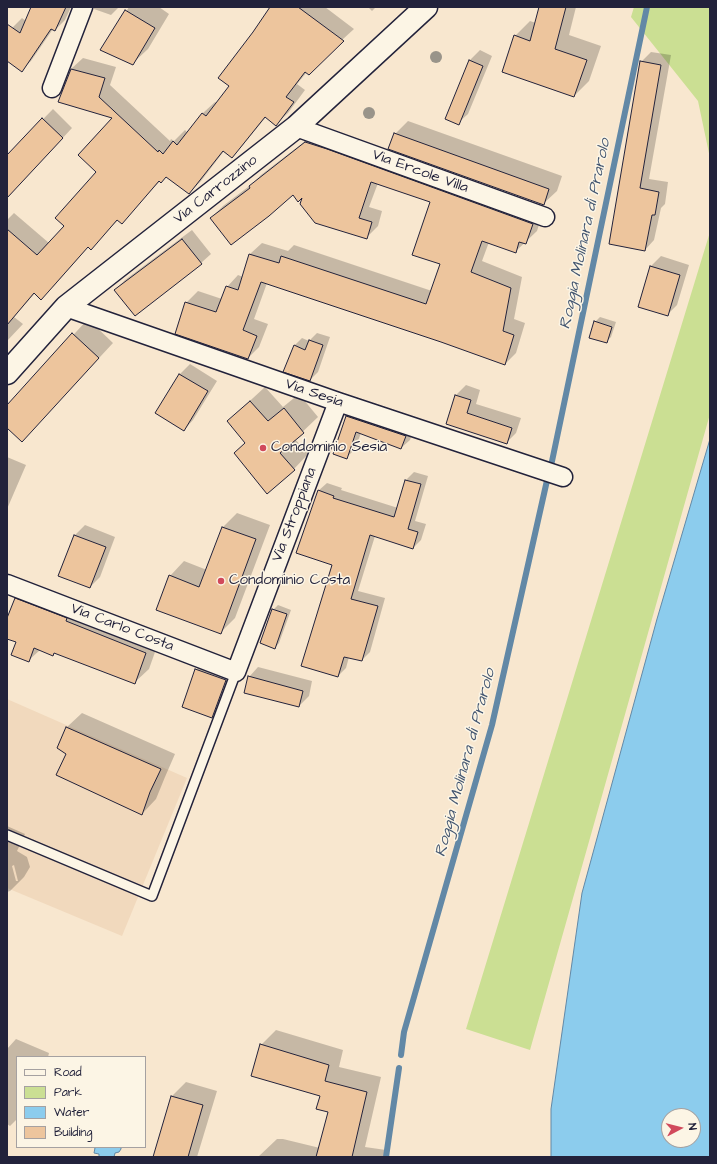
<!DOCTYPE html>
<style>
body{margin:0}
#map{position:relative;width:717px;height:1164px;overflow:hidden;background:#f8e7cf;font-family:"Architects Daughter",sans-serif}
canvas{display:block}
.frame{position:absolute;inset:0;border:8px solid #22223b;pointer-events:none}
.legend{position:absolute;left:16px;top:1056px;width:130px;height:92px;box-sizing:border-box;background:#fcf5e5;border:1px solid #a5a1a1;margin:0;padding:5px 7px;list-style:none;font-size:12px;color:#22223b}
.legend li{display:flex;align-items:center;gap:8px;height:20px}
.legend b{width:20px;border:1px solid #a5a1a1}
.north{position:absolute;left:661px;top:1108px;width:40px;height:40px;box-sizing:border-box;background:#fcf5e5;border:1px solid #a5a1a1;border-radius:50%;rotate:83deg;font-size:11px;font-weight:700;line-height:16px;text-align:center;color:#22223b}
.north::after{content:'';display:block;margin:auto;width:14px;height:18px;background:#d1495b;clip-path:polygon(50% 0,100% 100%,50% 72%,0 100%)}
</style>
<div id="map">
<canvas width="717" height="1164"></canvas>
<div class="frame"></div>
<ul class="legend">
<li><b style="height:5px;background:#fcf5e5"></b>Road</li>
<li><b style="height:11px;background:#cbdf93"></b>Park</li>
<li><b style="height:11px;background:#8ccced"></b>Water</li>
<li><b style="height:11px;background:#edc59d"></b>Building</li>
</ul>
<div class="north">N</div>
</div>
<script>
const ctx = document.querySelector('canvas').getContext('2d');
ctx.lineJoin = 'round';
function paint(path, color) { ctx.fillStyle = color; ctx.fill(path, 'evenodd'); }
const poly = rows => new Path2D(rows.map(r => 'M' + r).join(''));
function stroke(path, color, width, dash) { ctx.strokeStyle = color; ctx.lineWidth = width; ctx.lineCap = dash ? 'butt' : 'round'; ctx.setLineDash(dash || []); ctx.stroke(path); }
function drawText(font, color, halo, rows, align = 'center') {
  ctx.font = font + ' "Architects Daughter",sans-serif'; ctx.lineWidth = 3; ctx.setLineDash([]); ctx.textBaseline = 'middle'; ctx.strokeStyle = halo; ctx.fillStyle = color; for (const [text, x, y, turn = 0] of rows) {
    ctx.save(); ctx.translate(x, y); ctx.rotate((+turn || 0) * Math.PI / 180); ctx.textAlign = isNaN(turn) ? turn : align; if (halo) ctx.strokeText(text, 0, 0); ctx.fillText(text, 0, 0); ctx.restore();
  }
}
const built = poly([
 [7,699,187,778,122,936,7,888]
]);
const green = poly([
 [634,7,710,7,710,158,698,101,631,17],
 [710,232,710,414,530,1050,466,1029]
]);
const water = poly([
 [710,439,710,1157,551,1157,551,1109,582,893,657,619,710,439],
 [669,1116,693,1116,693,1140,669,1140,669,1116],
 [93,1147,121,1147,121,1149,119,1152,115,1153,114,1157,99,1157,99,1154,94,1153,95,1148,93,1147]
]);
const shadow = poly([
 [32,7,71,7,65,20,55,30,53,29,31,61,21,70,7,60,7,27,12,28,22,18,26,21],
 [94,7,119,7,111,15,94,9],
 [129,7,159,7,169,14,148,49,133,63,102,50],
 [271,7,325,7,354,29,307,72,297,84,305,90,288,113,276,124,266,117,243,145,232,157,224,151,201,181,189,193,167,176,160,181,121,223,118,220,91,248,89,246,53,287,35,293,14,317,23,324,7,341,7,220,14,213,49,243,66,226,97,172,114,117,71,69,83,58,116,67,110,85,170,141,171,139,174,141,185,130,188,133,203,113,215,102,217,103,230,86],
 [368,7,376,7,372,11],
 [540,7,576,7,569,35,601,46,589,81,574,96,515,36,530,21,536,23],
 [480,50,492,56,468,114,458,123,446,118,470,60],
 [651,52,671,55,649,179,668,182,665,204,661,208,654,240,645,250,610,243,641,62],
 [53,109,72,128,7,198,7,156],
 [408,121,562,176,557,191,543,204,395,134],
 [317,132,543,212,537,231,516,251,489,242,482,261,522,277,514,319,525,323,516,353,505,364,442,341,267,283,254,319,268,324,259,347,248,358,186,303,198,291,222,299,227,287,238,275,243,277,250,254,262,243,288,251,294,245,432,291,441,263,431,201,378,183,369,207,382,211,378,226,366,238,304,196,293,194,211,218,223,206,252,184,261,175],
 [192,230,211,254,201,263,115,290,125,280],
 [661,256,689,265,677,305,667,315,639,306,651,266],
 [600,317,616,322,611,337,606,342,595,322],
 [88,319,113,343,22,441,7,427,7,407],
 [317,333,330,337,318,372,310,380,294,346,302,338,309,341],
 [190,364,217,381,193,420,184,430,157,413,180,374],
 [466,385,480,390,476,404,521,418,516,433,506,443,447,424,456,395],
 [265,387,283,407,299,394,318,417,295,439,308,454,294,469,246,443,228,421],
 [355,408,414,428,410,440,401,448,361,433,355,449,347,457,334,453,346,416],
 [7,457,26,465,7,509],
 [414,472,428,476,415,521,426,524,421,540,413,548,375,536,358,591,385,598,370,652,362,660,349,657,346,668,338,676,333,564,318,491,327,483,342,488,341,490,398,508,406,480],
 [237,513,270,525,235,618,220,633,170,576,184,561,207,570,223,527],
 [85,525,115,537,100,577,90,587,60,575,75,535],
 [30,584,160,638,149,669,134,683,54,652,40,650,28,661,17,641,7,638,7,621,16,599],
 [278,605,291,610,279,643,275,648,273,610],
 [206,660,235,670,222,707,212,716,196,670],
 [258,667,312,681,309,696,299,706,249,677],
 [82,713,175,754,165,777,156,799,142,814,68,753,58,748,67,727],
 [7,826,25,834,17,851,27,857,30,867,24,877,10,891,7,892],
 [14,865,18,881,16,881,12,866],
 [276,1030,343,1050,339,1067,381,1077,365,1147,386,1150,385,1157,258,1157,277,1139,283,1139,320,1148,329,1111,321,1096,261,1045],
 [16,1039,49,1053,48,1057,17,1057,17,1119,10,1126,7,1124,7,1049],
 [186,1082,217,1091,197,1157,154,1157,172,1096]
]);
const stream = poly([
 [551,466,647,7],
 [401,1055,404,1032,492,725,548,476],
 [386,1157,399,1068]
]);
const building = poly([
 [31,7,66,7,55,31,51,29,22,72,7,61,7,24,20,33,31,7],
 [270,7,298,7,344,41,309,75,305,72,286,97,294,102,276,126,265,117,232,158,223,151,189,194,166,177,161,183,159,181,122,224,117,220,91,250,88,247,41,300,34,293,7,325,7,229,37,255,64,226,55,218,96,172,78,155,112,118,58,102,71,69,105,78,99,97,158,152,159,150,163,154,173,141,177,145,202,113,206,116,229,86,218,78,253,32,270,7],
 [539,7,566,7,555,49,587,60,574,97,502,72,514,35,530,41,539,7],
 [125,10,155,28,133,65,100,50,125,10],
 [469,60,483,66,459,125,445,119,469,60],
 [640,61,661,65,640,188,659,192,655,215,652,215,645,251,609,244,640,61],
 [42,118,63,138,7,198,7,155,42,118],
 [394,133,549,189,544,205,388,149,394,133],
 [305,142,327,149,533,224,526,244,519,242,516,253,482,241,471,272,511,288,503,331,514,335,505,365,441,342,261,282,243,330,257,336,248,359,175,334,185,302,216,312,226,286,238,290,249,254,279,263,281,256,426,304,440,264,412,255,430,202,371,182,359,218,372,222,367,239,315,223,300,204,302,198,298,202,293,195,269,216,231,245,210,218,250,188,249,186,305,142],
 [182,239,202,264,135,316,114,290,182,239],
 [650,266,680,275,668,316,638,307,650,266],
 [594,321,612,327,607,343,589,338,594,321],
 [72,333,99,358,22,442,7,428,7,405,72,333],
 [309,340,323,345,310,381,283,372,294,345,305,350,309,340],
 [179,374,208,391,184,431,155,413,179,374],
 [455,395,471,400,467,413,512,428,507,444,446,424,455,395],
 [250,401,268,421,284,408,304,433,280,453,295,470,267,494,234,453,245,443,227,421,250,401],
 [346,416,406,436,401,449,356,432,347,459,333,454,346,416],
 [405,480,421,484,408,529,418,532,413,549,370,535,351,599,378,606,362,661,344,657,338,677,301,666,332,565,296,553,318,490,334,496,333,498,394,517,405,480],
 [222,527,256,539,221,634,156,610,169,575,199,587,222,527],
 [74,535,106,547,90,588,58,576,74,535],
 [15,598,67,618,66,621,146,653,135,684,54,653,53,656,34,648,29,662,11,655,16,642,7,639,7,618,15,598],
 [272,609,287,614,275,649,260,643,272,609],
 [195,669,226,680,212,718,182,707,195,669],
 [248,676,303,691,299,707,244,693,248,676],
 [66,727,161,769,150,792,142,815,56,775,66,754,57,748,66,727],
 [260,1044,329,1065,325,1081,367,1092,352,1157,316,1157,328,1112,316,1109,320,1096,251,1076,260,1044],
 [171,1096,203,1105,188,1157,153,1157,171,1096]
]);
const service = poly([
 [7,835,152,896,236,672]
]);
const minor = poly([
 [52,88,83,7],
 [296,127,545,217],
 [66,307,338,402,563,477],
 [7,584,236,672,338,402]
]);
const tertiary = poly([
 [7,373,66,307,296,127,426,7]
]);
const trees = [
 [436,57],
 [369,113]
];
const markers = [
 [263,448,4,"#d1495b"],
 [221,581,4,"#d1495b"]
];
const streetNames = [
 ["Via Ercole Villa",420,172,20],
 ["Via Carrozzino",216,190,-38],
 ["Via Sesia",314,394,19],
 ["Via Stroppiana",295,515,-69],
 ["Via Carlo Costa",122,628,21]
];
const poiNames = [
 ["Condominio Sesia",271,448],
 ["Condominio Costa",229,581]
];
const waterNames = [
 ["Roggia Molinara di Prarolo",586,234,-78],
 ["Roggia Molinara di Prarolo",466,763,-75]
];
paint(built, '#f1d9bd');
paint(green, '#cbdf93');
paint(water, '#8ccced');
stroke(water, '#6288a6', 1);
paint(shadow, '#0003');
stroke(stream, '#6288a6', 6);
paint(building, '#edc59d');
stroke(building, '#22223b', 1);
stroke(service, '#22223b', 12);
stroke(minor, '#22223b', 21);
stroke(tertiary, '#22223b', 25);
stroke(service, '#fcf5e5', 9);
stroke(minor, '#fcf5e5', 18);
stroke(tertiary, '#fcf5e5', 22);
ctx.fillStyle = '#99948a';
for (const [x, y] of trees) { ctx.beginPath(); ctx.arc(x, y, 6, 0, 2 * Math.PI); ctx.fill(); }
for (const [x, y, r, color] of markers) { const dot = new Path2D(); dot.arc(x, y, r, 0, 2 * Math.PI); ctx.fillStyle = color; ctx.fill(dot); stroke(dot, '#fcf5e5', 1.5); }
drawText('15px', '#22223b', '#fcf5e5', streetNames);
drawText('15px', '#22223b', '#fcf5e5', poiNames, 'left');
drawText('italic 16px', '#425570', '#fcf5e5', waterNames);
</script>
